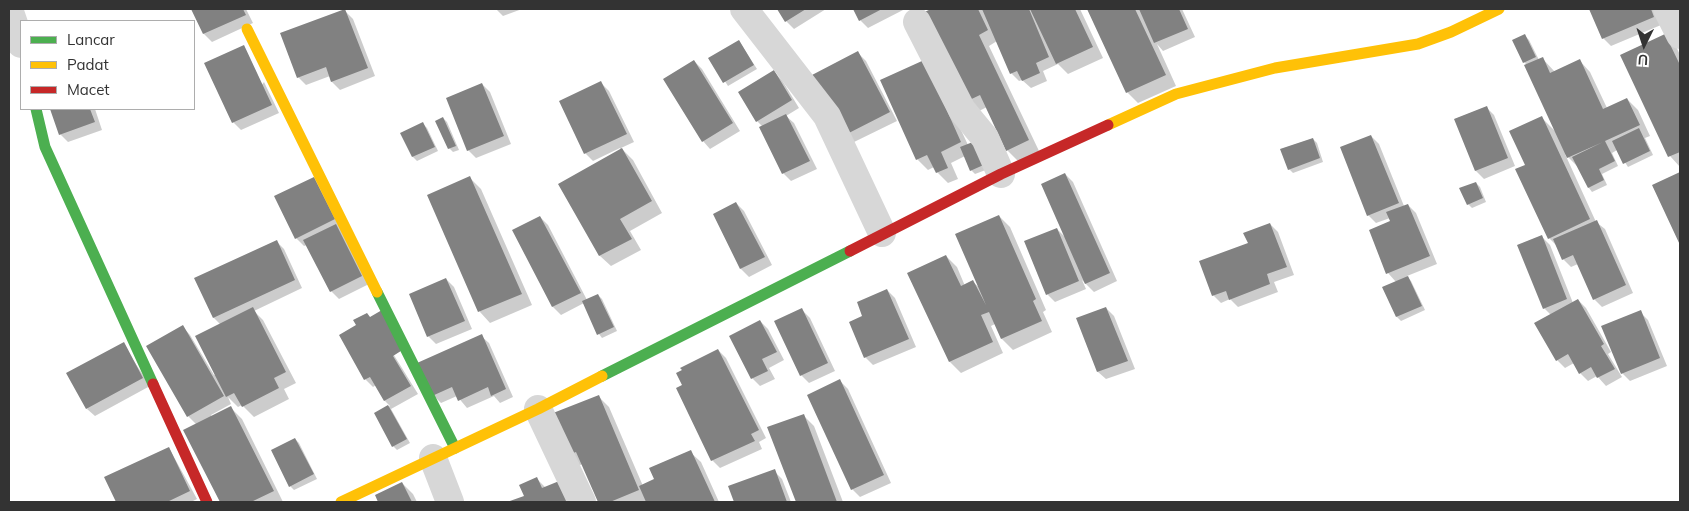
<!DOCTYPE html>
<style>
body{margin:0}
#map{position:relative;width:1689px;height:511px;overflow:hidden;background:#fff;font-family:Mulish,sans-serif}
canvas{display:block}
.frame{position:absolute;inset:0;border:10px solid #333;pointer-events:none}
.legend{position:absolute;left:20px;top:20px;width:175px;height:90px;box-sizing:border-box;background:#fff;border:1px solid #adadad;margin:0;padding:6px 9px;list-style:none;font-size:15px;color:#333}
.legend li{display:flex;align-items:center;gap:10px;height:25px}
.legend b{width:25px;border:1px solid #adadad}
.north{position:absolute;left:1619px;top:20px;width:50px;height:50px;-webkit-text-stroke:4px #fff;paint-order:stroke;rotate:184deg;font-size:14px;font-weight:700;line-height:20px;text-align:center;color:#333}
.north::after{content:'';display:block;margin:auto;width:18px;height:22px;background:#333;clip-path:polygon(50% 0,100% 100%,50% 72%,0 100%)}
</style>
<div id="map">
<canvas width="1689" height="511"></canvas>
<div class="frame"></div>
<ul class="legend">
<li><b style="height:6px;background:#4caf50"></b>Lancar</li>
<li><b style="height:6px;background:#ffc107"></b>Padat</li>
<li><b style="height:6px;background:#c62828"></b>Macet</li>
</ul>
<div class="north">U</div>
</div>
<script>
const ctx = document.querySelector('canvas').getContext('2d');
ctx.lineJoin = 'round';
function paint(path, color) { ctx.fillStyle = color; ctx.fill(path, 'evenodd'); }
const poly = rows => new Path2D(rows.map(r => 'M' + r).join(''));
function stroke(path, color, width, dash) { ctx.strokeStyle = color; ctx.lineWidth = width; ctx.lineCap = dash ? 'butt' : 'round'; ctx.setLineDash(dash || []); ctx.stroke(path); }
const shadow = poly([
 [192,9,246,9,253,23,212,42,204,34],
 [496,9,522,9,503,16],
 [778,9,826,9,794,29,786,21],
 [854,9,905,9,868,28,860,20],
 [934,9,1080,9,1103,58,1068,74,1058,64,1043,71,1047,81,1031,88,1022,80,1019,81,1011,73,997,41,989,46,1039,151,1018,161,1007,150,987,107,973,114,954,115,968,145,991,168,975,174,971,170,965,156,951,163,958,179,948,183,937,172,934,167,928,170,917,159,932,57,920,16],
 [1089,9,1182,9,1195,37,1163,51,1157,44,1176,86,1138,103,1127,92],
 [1590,9,1654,9,1661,25,1611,46,1603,38],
 [345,11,353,19,375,76,340,90,332,82,330,76,306,85,298,77],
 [1665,35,1676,46,1680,55,1680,167,1670,156,1622,56],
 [1525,36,1529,40,1539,60,1542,58,1555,72,1580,61,1590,72,1607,108,1627,99,1638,110,1650,136,1645,138,1653,155,1628,167,1617,150,1612,153,1618,166,1602,174,1607,185,1592,192,1589,188,1579,168,1565,154,1596,222,1605,229,1633,293,1602,307,1594,299,1578,264,1571,267,1563,259,1558,247,1549,238,1526,166,1542,118,1556,132,1527,65,1524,62],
 [739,41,757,69,728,86,710,58],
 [858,53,866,61,897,121,852,143,844,136],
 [694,61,702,69,740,131,710,149,703,141],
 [774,72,782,80,799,108,786,116,794,123,817,169,791,181,783,173,761,128,763,127,757,121],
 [264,82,279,113,241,130,233,122],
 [601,83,609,91,634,142,621,148,633,160,662,213,630,231,641,250,611,266,600,256,560,184,621,150,620,148,593,161,585,153],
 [482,84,490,92,511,144,476,158,468,150],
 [1486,107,1494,115,1515,166,1484,179,1476,171,1455,119],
 [51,109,95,109,102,130,68,142,60,134],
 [443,118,447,122,459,150,453,152,449,148],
 [423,124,427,128,438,151,417,161,413,157,402,134],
 [1371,136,1379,144,1404,206,1408,205,1416,213,1437,264,1407,276,1411,281,1425,310,1401,321,1397,317,1396,282,1388,273,1392,222,1390,218,1376,223,1368,215,1341,148],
 [1313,139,1317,143,1323,162,1293,173,1289,169],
 [1680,173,1680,242,1653,186],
 [1065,174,1073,182,1117,281,1094,292,1082,280,1086,289,1055,302,1047,294,1057,229,1066,238],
 [314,178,369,284,339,299,331,291,307,245,304,246,296,238],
 [470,178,481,189,532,305,490,323,480,312,428,196],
 [1476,183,1480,187,1486,202,1472,208,1468,204],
 [736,203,744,211,772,265,749,277,741,269,714,215],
 [999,216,1010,227,1046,310,1043,312,1052,332,1013,350,1002,339,995,324,991,326,1003,353,961,373,950,362,908,274,946,256,957,267,965,286,973,282,980,288],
 [540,217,548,225,587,300,598,295,602,299,617,331,602,338,599,334,584,303,561,315,553,307,514,231],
 [1270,224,1278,232,1294,275,1274,282,1278,292,1238,307,1230,299,1221,303,1213,295,1249,244],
 [1542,237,1550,245,1573,303,1578,300,1586,308,1611,352,1608,354,1622,377,1606,386,1597,376,1588,381,1580,373,1574,363,1565,368,1557,360,1551,315,1544,308],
 [276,241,284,249,302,288,254,311,263,320,296,383,284,389,289,399,254,417,242,405,238,407,228,397,231,404,211,415,212,417,231,408,242,419,283,502,221,502,185,431,197,425,188,416,183,327,190,335,214,375,216,374,221,325,214,318,195,279],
 [446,279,454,287,472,329,436,344,428,336],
 [887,290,895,298,916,347,873,365,865,357,850,322,864,317],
 [1106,308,1114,316,1135,369,1106,379,1098,372],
 [802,310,810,318,835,371,809,383,801,375],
 [1640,312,1648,320,1667,366,1630,381,1622,373],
 [371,318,418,394,391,409,410,443,397,450,393,446,376,413,390,406,385,401,376,385,373,387,365,379],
 [760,321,768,329,784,360,769,368,775,379,760,386,752,378],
 [481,336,489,343,513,397,500,403,494,396,467,408,457,396,441,403,433,395],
 [123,344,150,386,95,416,87,409],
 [718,350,726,358,766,438,759,442,762,449,720,468,712,460,684,385],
 [840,381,848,389,891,483,860,497,852,489],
 [598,396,609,407,643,486,656,480,690,452,701,462,719,502,599,502,583,464,577,466,566,455],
 [803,415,814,426,843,502,797,502,769,428],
 [295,439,299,443,317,479,294,490,290,486,272,451],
 [169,448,197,499,191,502,118,502,106,477],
 [774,471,782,479,791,502,736,502,730,487],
 [537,479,546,488,585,502,512,502,525,497],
 [402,483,413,494,417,502,380,502,376,495]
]);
const building = poly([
 [191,9,243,9,246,15,203,34],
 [345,9,368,68,331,82,326,67,297,78,280,33],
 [777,9,806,9,785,22],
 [853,9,882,9,859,21],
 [931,9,978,9,988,30,979,35,1029,140,1006,151,980,95,961,104,918,15],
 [982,9,1029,9,1049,57,1036,63,1040,73,1022,81,1017,71,1010,74],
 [1030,9,1075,9,1093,47,1056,64],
 [1087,9,1135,9,1166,75,1126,93],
 [1139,9,1179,9,1188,29,1154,43],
 [1589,9,1651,9,1654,17,1602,39],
 [1525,34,1536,57,1523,63,1512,40],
 [1665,34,1680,65,1680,152,1668,157,1620,55],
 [739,40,754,65,723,83,708,58],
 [244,45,272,105,232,123,204,63],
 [858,51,890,112,843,136,812,75],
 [933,56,944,104,961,142,941,152,948,168,936,173,927,155,916,160,880,80],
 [1543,57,1550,73,1580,59,1603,109,1627,98,1640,125,1605,141,1615,161,1599,169,1604,180,1588,188,1572,157,1603,142,1567,158,1524,65],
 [694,60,733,123,702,142,663,79],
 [774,70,792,100,756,122,738,92],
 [601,81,627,134,584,154,559,101],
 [482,83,504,136,467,151,446,98],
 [1487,106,1508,158,1475,171,1454,119],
 [50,109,90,109,95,122,59,135],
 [786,114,810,161,782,174,759,127],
 [1542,116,1590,219,1548,239,1515,169,1525,165,1509,131],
 [443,117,456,146,448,149,435,121],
 [423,122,435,147,412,157,400,133],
 [1639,128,1650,151,1623,164,1612,141],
 [1371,135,1399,203,1367,216,1340,147],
 [1313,138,1320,158,1288,170,1280,149],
 [978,140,988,163,970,171,960,147],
 [622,148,652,201,620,219,632,239,599,256,558,184],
 [1680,172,1680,245,1652,185],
 [1065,173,1110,273,1085,284,1041,184],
 [470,176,522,294,478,312,427,195],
 [314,177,335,219,295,239,274,196],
 [1476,182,1483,198,1467,205,1459,188],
 [736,202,765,257,740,269,713,214],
 [1408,204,1430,256,1386,274,1369,230,1390,221,1386,212],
 [999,215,1036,299,1033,301,1042,321,1001,339,989,312,981,315,993,342,949,362,907,273,946,255,961,286,973,280,986,305,955,234],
 [540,216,581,293,552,307,512,230],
 [1597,220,1626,285,1593,300,1573,255,1562,260,1553,239],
 [1270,223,1287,267,1267,274,1270,284,1229,300,1226,291,1212,296,1199,261,1248,243,1243,233],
 [336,224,362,276,330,292,303,240],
 [1057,228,1079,281,1046,295,1024,241],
 [1542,235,1567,299,1543,309,1517,245],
 [277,240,295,280,213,318,194,278],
 [1408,276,1422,306,1396,317,1382,287],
 [446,278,465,321,427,337,409,294],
 [887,289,909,339,864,358,849,322,862,316,857,302],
 [598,294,614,327,597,335,582,301],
 [1578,299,1604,344,1601,346,1615,369,1597,378,1591,367,1579,374,1568,354,1556,361,1534,323],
 [253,307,286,372,274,378,279,388,242,407,234,393,226,397,195,336],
 [1106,307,1128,361,1097,372,1076,318],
 [802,308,828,363,800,376,774,321],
 [382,310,404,349,393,356,411,386,384,401,370,377,364,380,339,335,356,325,353,320,367,313,370,317],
 [1641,310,1660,358,1621,374,1601,326],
 [760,320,777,352,762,359,768,371,751,379,729,336],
 [183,325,224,396,187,417,146,346],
 [482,334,506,389,491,396,488,387,458,401,452,387,432,396,417,363],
 [124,342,143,378,86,409,66,373],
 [718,349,759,430,751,434,755,441,711,461,676,388,682,385,676,373,682,370,680,368],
 [840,379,884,475,851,490,807,395],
 [599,395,639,490,610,502,598,502,576,452,565,456,548,415],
 [388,405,407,439,392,447,374,413],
 [231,406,274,491,251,502,220,502,183,430],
 [804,414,837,502,796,502,767,427],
 [295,438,314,474,289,487,271,450],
 [169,447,190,491,167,502,116,502,104,477],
 [691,450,715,502,646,502,639,486,654,479,649,468],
 [775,469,787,502,734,502,728,486],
 [537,477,542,488,569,477,580,502,507,502,524,496,519,485],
 [402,482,412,502,378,502,375,495]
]);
const street = poly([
 [9,9,21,44],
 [744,9,827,116,882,233],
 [1667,9,1680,35],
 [917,22,962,110,985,138,1001,174],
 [538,409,582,502],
 [433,458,450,502]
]);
const fast = poly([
 [36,109,45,147,153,384],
 [377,292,455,448],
 [602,376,850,251]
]);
const slow = poly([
 [247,29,377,292],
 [1108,125,1176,94,1275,68,1418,44,1451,32,1499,9],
 [341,502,538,409,602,376]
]);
const jam = poly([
 [850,251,1001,174,1108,125],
 [153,384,207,502]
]);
paint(shadow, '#0003');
paint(building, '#818181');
stroke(street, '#d7d7d7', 28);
stroke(fast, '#4caf50', 11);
stroke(slow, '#ffc107', 11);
stroke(jam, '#c62828', 11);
</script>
